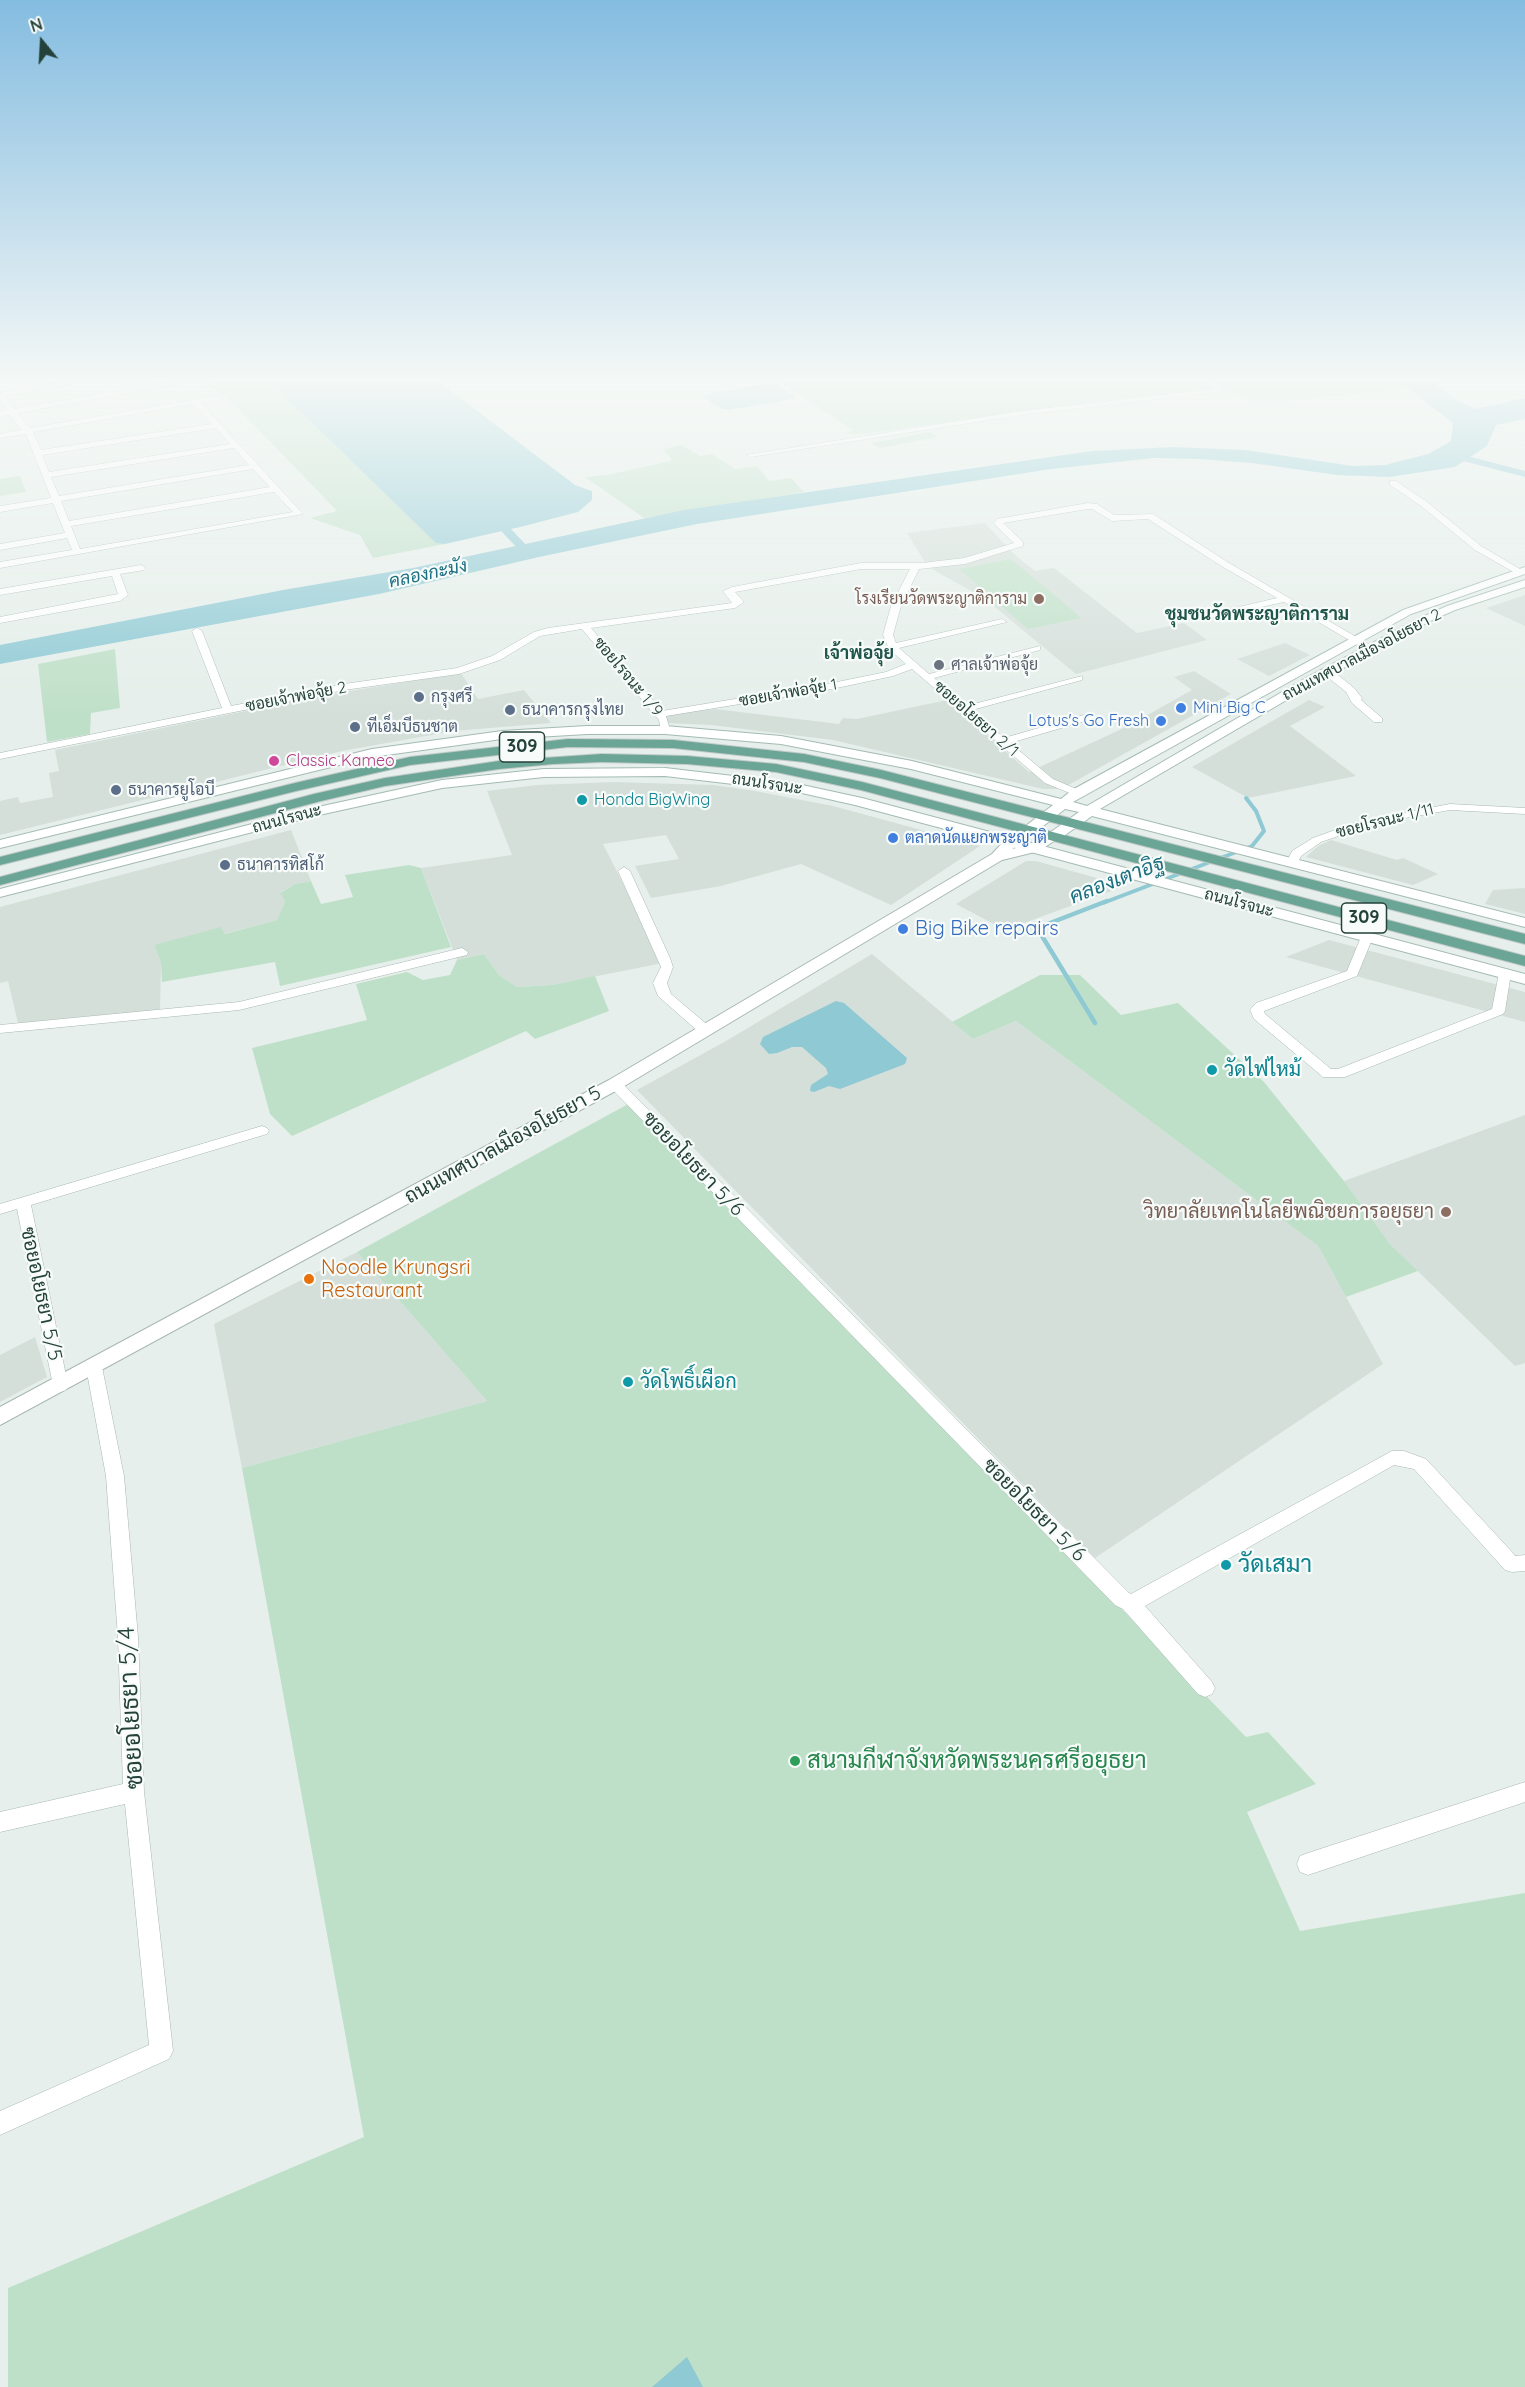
<!DOCTYPE html>
<meta charset="utf-8">
<style>
body{margin:0}
#map{position:relative;width:1525px;height:2387px;overflow:hidden;background:#e6efeb;font-family:Quicksand,sans-serif}
canvas{display:block}
.north{position:absolute;left:12px;top:12px;width:60px;height:60px;-webkit-text-stroke:4px #f7fbf9;paint-order:stroke;rotate:342deg;font-size:16px;font-weight:700;line-height:24px;text-align:center;color:#24423a}
.north::after{content:'';display:block;margin:auto;width:21px;height:27px;background:#24423a;clip-path:polygon(50% 0,100% 100%,50% 72%,0 100%)}
</style>
<div id="map">
<canvas width="1525" height="2387"></canvas>
<div class="north">N</div>
</div>
<script>
const ctx = document.querySelector('canvas').getContext('2d');
ctx.lineJoin = 'round';
function paint(path, color) { ctx.fillStyle = color; ctx.fill(path, 'evenodd'); }
const poly = rows => new Path2D(rows.map(r => 'M' + r).join(''));
function stroke(path, color, width, dash) { ctx.strokeStyle = color; ctx.lineWidth = width; ctx.lineCap = dash ? 'butt' : 'round'; ctx.setLineDash(dash || []); ctx.stroke(path); }
function drawText(font, color, halo, rows, align = 'center') {
  ctx.font = font + ' Quicksand,Sarabun,sans-serif'; ctx.lineWidth = 4.5; ctx.setLineDash([]); ctx.textBaseline = 'middle'; ctx.strokeStyle = halo; ctx.fillStyle = color; for (const [text, x, y, turn = 0] of rows) {
    ctx.save(); ctx.translate(x, y); ctx.rotate((+turn || 0) * Math.PI / 180); ctx.textAlign = isNaN(turn) ? turn : align; if (halo) ctx.strokeText(text, 0, 0); ctx.fillText(text, 0, 0); ctx.restore();
  }
}
const built = poly([
 [985,523,1014,554,1035,571,1054,568,1137,633,1184,623,1207,640,1076,674,984,598,928,567,907,533],
 [1525,595,1525,626,1486,608],
 [1285,643,1310,655,1269,676,1237,659],
 [1194,671,1231,694,1065,787,1055,789,1043,789,833,740,711,725,666,723,665,715,715,709,839,724,843,718,857,719,947,700,1029,772,1128,726,1192,690,1174,677],
 [461,673,478,699,524,690,551,723,454,731,342,751,0,835,0,801,18,797,20,803,53,797,49,773,59,771,55,750,319,696],
 [1309,700,1325,707,1290,726,1356,776,1248,798,1192,767],
 [614,782,713,785,755,791,833,806,980,846,891,905,801,864,721,886,651,898,635,866,679,859,666,835,603,844,663,963,552,985,517,987,499,975,484,954,457,960,421,868,512,855,487,791,537,785],
 [291,830,311,881,295,884,281,892,285,901,277,920,224,934,154,945,161,963,160,1010,18,1023,8,981,0,983,0,907],
 [1331,840,1397,860,1403,858,1438,874,1413,885,1306,857,1318,846],
 [1026,861,1036,861,1125,886,1005,930,956,904],
 [1525,888,1525,914,1485,904,1493,890],
 [1329,940,1525,992,1525,1022,1286,957],
 [872,954,973,1039,1016,1021,1318,1246,1383,1364,1095,1558,637,1090,726,1041],
 [1525,1115,1525,1363,1515,1366,1390,1244,1344,1181],
 [357,1252,487,1401,242,1468,214,1324],
 [35,1337,47,1377,0,1402,0,1355]
]);
const green = poly([
 [221,382,270,382,436,542,445,544,373,558,360,535,310,518,337,511,226,396,206,385],
 [780,382,1206,382,1214,388,1209,391,1107,400,863,434,845,434,853,430],
 [1216,382,1400,382,1408,389,1295,400,1254,401,1226,390],
 [930,432,938,437,880,448,871,443],
 [681,445,700,456,712,454,735,469,757,466,769,481,791,478,804,492,644,518,585,477,607,475,671,461,671,458,664,451,665,449],
 [20,476,26,492,0,496,0,479],
 [1011,559,1058,598,1081,618,1028,629,959,569],
 [115,649,120,708,91,713,90,734,47,742,38,664],
 [409,865,421,868,451,947,280,986,275,962,162,982,161,963,154,945,221,927,225,934,277,920,285,901,280,893,295,884,311,881,321,904,353,897,345,875],
 [484,954,499,975,517,987,552,985,595,976,609,1011,535,1039,526,1031,292,1136,270,1114,252,1048,367,1020,356,984,407,972,423,980,450,975,457,960],
 [1040,975,1080,975,1121,1015,1178,1003,1264,1082,1344,1181,1390,1244,1418,1271,1346,1297,1318,1246,1016,1021,973,1039,952,1022],
 [630,1103,1246,1737,1268,1732,1316,1784,1247,1812,1300,1931,1525,1893,1525,2387,8,2387,8,2288,364,2137,242,1468,487,1401,357,1252]
]);
const water = poly([
 [270,382,439,382,575,485,592,491,592,500,578,512,520,527,445,544,436,543],
 [1400,382,1433,382,1455,399,1476,409,1525,398,1525,419,1496,425,1487,446,1455,467,1389,477,1337,475,1252,463,1198,459,1154,458,1051,469,697,524,539,557,379,594,0,664,0,645,283,590,413,568,684,510,1092,451,1173,447,1246,450,1353,466,1385,465,1428,454,1451,441,1453,423],
 [765,384,776,384,797,398,729,410,722,409,704,397,711,393],
 [836,1001,844,1003,907,1058,905,1064,840,1089,829,1086,814,1092,810,1091,811,1085,828,1074,826,1068,802,1047,792,1047,777,1053,769,1054,760,1044,763,1037],
 [687,2357,703,2387,652,2387]
]);
const streamFar1 = poly([
 [1103,903,1252,846,1264,831,1256,811,1246,798]
]);
const stream = poly([
 [1095,1023,1042,936,1045,925,1107,901]
]);
const canal = poly([
 [1452,452,1525,471,1525,477,1448,457,1447,455,1452,452],
 [507,528,511,529,530,549,530,553,522,553,503,533,501,531,507,528]
]);
const minor = poly([
 [64,382,81,382,5,396,14,409,171,382,187,382,17,413,30,428,222,395,222,399,201,403,303,514,0,568,0,562,72,550,67,538,0,550,0,544,65,533,53,503,0,512,0,506,51,498,26,434,0,438,0,434,21,430,10,415,0,416,0,412,7,410,0,400,0,393,64,382],
 [193,404,212,424,41,450,33,432,193,404],
 [216,428,230,444,49,472,42,455,216,428],
 [234,448,249,465,59,496,51,477,234,448],
 [253,469,270,487,69,521,61,501,253,469],
 [274,492,293,512,80,549,71,526,274,492],
 [1207,382,1215,382,1224,391,1022,415,750,457,746,455,1022,411,1214,389,1207,382],
 [1390,481,1396,481,1427,502,1481,546,1525,572,1517,574,1475,550,1421,506,1390,485,1390,481],
 [1088,503,1097,504,1114,515,1153,514,1229,563,1377,649,1368,651,1284,602,1205,619,1205,615,1277,598,1223,567,1148,519,1112,521,1092,509,1088,509,1003,523,1023,542,1023,546,965,564,919,569,901,606,893,635,896,643,1002,619,1007,622,899,648,929,674,1040,646,1040,650,934,678,966,706,1082,676,1082,680,972,710,1004,738,1084,715,1092,715,1092,719,1010,743,1053,779,1081,791,1083,793,1077,796,1045,783,912,669,893,676,832,689,666,716,670,730,665,733,661,732,659,720,582,629,540,636,500,660,459,674,344,690,0,759,0,753,222,708,192,631,197,628,202,631,231,706,344,684,457,668,492,656,534,632,548,628,732,603,723,591,732,587,861,563,922,563,964,558,1014,543,995,525,994,523,997,519,1088,503],
 [861,569,910,569,891,606,883,635,889,649,906,664,886,672,832,683,662,711,591,628,735,608,744,602,735,592,861,569],
 [141,565,146,568,144,570,120,574,128,595,120,601,0,623,0,617,118,594,112,576,0,595,0,589,141,565],
 [1324,670,1332,670,1354,688,1362,698,1361,700,1382,718,1382,722,1374,722,1352,703,1346,692,1324,674,1324,670],
 [1450,804,1525,808,1525,814,1450,810,1394,820,1364,827,1321,842,1301,856,1296,866,1288,866,1286,863,1292,851,1313,838,1357,822,1450,804],
 [624,867,630,871,670,958,673,967,667,983,671,994,710,1027,712,1030,710,1033,700,1033,658,996,653,983,661,967,618,871,624,867],
 [1367,933,1373,937,1357,976,1264,1011,1265,1014,1331,1069,1338,1069,1492,1009,1499,973,1505,969,1511,973,1505,1011,1503,1014,1345,1077,1323,1077,1254,1019,1250,1010,1256,1003,1347,971,1361,937,1367,933],
 [462,948,468,952,467,955,239,1010,0,1033,0,1025,239,1002,462,948],
 [615,1079,620,1081,1129,1593,1131,1594,1392,1451,1404,1451,1426,1459,1512,1552,1515,1556,1525,1555,1525,1571,1512,1572,1505,1570,1414,1469,1394,1465,1145,1606,1212,1682,1215,1688,1212,1694,1205,1697,1198,1694,1123,1609,1115,1605,610,1087,608,1084,615,1079],
 [262,1126,267,1128,269,1131,267,1134,31,1205,68,1385,66,1390,60,1392,54,1390,17,1209,0,1214,0,1204,262,1126],
 [94,1360,100,1362,102,1367,124,1476,138,1637,144,1792,173,2051,169,2059,0,2135,0,2111,149,2045,125,1804,0,1832,0,1812,123,1784,118,1637,106,1476,86,1367,88,1362,94,1360],
 [1525,1782,1525,1802,1308,1875,1300,1872,1297,1864,1300,1856,1308,1853,1525,1782]
]);
const tertiary = poly([
 [1028,827,1035,831,1033,834,1012,849,1029,845,1048,834,1058,834,1060,837,1039,851,1002,860,621,1088,0,1425,0,1407,609,1080,992,854,1005,840,1028,827]
]);
const secondary = poly([
 [1525,567,1525,574,1411,614,1073,802,1087,806,1306,678,1420,618,1447,606,1525,580,1525,587,1455,610,1428,622,1314,684,1100,809,1525,918,1525,927,1092,816,1058,840,1048,840,1046,837,1048,834,1079,812,1065,809,1033,834,1023,834,1021,831,1023,828,1053,805,911,769,781,744,665,734,587,734,502,739,372,757,0,848,0,840,372,749,502,731,587,726,665,726,781,736,912,761,1061,799,1072,790,1403,610,1525,567],
 [665,768,793,783,862,798,1525,974,1525,984,855,805,793,791,665,776,544,777,442,788,319,815,0,897,0,889,318,807,442,780,544,769,665,768]
]);
const primary = poly([
 [568,739,673,740,804,754,881,770,1525,934,1525,944,880,778,804,762,673,748,568,747,410,765,296,791,0,865,0,857,295,783,410,757,568,739],
 [602,754,687,756,776,764,862,782,1525,956,1525,966,861,790,776,772,687,764,602,762,553,764,499,769,385,786,321,801,0,885,0,877,314,794,385,778,499,761,602,754]
]);
const markers = [
 [1039,599,6,"#8d6e63"],
 [939,665,6,"#6b7280"],
 [419,697,6,"#5c6f8a"],
 [1181,708,6,"#3f7fe0"],
 [510,710,6,"#5c6f8a"],
 [1161,721,6,"#3f7fe0"],
 [355,727,6,"#5c6f8a"],
 [274,761,6,"#d1479c"],
 [116,790,6,"#5c6f8a"],
 [582,800,6,"#0f9aa8"],
 [893,838,6,"#3f7fe0"],
 [225,865,6,"#5c6f8a"],
 [903,929,6,"#3f7fe0"],
 [1212,1070,6,"#0f9aa8"],
 [1446,1212,6,"#8d6e63"],
 [309,1279,6,"#e8710a"],
 [628,1382,6,"#0f9aa8"],
 [1226,1565,6,"#0f9aa8"],
 [795,1761,6,"#2e9e5b"]
];
const farEducationnames = [
 ["โรงเรียนวัดพระญาติการาม",1027,599]
];
const farStreetnames = [
 ["ถนนเทศบาลเมืองอโยธยา 2",1362,655,-28],
 ["ซอยโรจนะ 1/9",628,677,50],
 ["ซอยเจ้าพ่อจุ้ย 1",788,693,-10],
 ["ซอยเจ้าพ่อจุ้ย 2",296,697,-11],
 ["ซอยอโยธยา 2/1",976,719,41],
 ["ถนนโรจนะ",767,784,9],
 ["ถนนโรจนะ",287,819,-15],
 ["ซอยโรจนะ 1/11",1385,821,-14],
 ["ถนนโรจนะ",1239,903,15]
];
const farWorshipnames = [
 ["ศาลเจ้าพ่อจุ้ย",951,665]
];
const farServicenames = [
 ["กรุงศรี",431,697],
 ["ธนาคารกรุงไทย",522,710],
 ["ทีเอ็มบีธนชาต",367,727],
 ["ธนาคารยูโอบี",128,790],
 ["ธนาคารทิสโก้",237,865]
];
const farShopnames = [
 ["Mini Big C",1193,708],
 ["Lotus's Go Fresh",1149,721,"right"],
 ["ตลาดนัดแยกพระญาติ",905,838]
];
const farHotelnames = [
 ["Classic Kameo",286,761]
];
const farCulturenames = [
 ["Honda BigWing",594,800]
];
const farWaternames = [
 ["คลองกะมัง",428,574,-12]
];
const farNeighbourhoodnames = [
 ["ชุมชนวัดพระญาติการาม",1257,615],
 ["เจ้าพ่อจุ้ย",859,654]
];
const shields = [
 [522,747,45],
 [1364,918,45]
];
const shieldNames = [
 ["309",522,747],
 ["309",1364,918]
];
const shopNames = [
 ["Big Bike repairs",915,929]
];
const cultureNames = [
 ["วัดไฟไหม้",1224,1070],
 ["วัดโพธิ์เผือก",640,1382]
];
const streetNames = [
 ["ถนนเทศบาลเมืองอโยธยา 5",503,1145,-29],
 ["ซอยอโยธยา 5/6",693,1164,46],
 ["ซอยอโยธยา 5/5",41,1294,78],
 ["ซอยอโยธยา 5/6",1034,1510,45]
];
const educationNames = [
 ["วิทยาลัยเทคโนโลยีพณิชยการอยุธยา",1434,1212]
];
const foodNames = [
 ["Noodle Krungsri",321,1268],
 ["Restaurant",321,1291]
];
const waterNames = [
 ["คลองเตาอิฐ",1117,880,-21]
];
const nearCulturenames = [
 ["วัดเสมา",1238,1565]
];
const nearStreetnames = [
 ["ซอยอโยธยา 5/4",131,1708,-93]
];
const nearLeisurenames = [
 ["สนามกีฬาจังหวัดพระนครศรีอยุธยา",807,1761]
];
paint(built, '#d4dfda');
paint(green, '#bfe0c8');
paint(water, '#8ec9d4');
stroke(streamFar1, '#8ec9d4', 4);
stroke(stream, '#8ec9d4', 4.5);
paint(canal, '#8ec9d4');
stroke(minor, '#a8b8b2', 1);
stroke(tertiary, '#a8b8b2', 2);
stroke(secondary, '#a4bbb3', 2);
stroke(primary, '#c2cac8', 2);
paint(minor, '#fff');
paint(tertiary, '#fff');
paint(secondary, '#fff');
paint(primary, '#6aa596');
const sky = ctx.createLinearGradient(0, 0, 0, 716);
sky.addColorStop(0, '#84bce0');
sky.addColorStop(0.53, '#f4f8f6');
sky.addColorStop(1, '#f4f8f600');
ctx.fillStyle = sky;
ctx.fillRect(0, 0, 1525, 716);
for (const [x, y, r, color] of markers) { const dot = new Path2D(); dot.arc(x, y, r, 0, 2 * Math.PI); ctx.fillStyle = color; ctx.fill(dot); stroke(dot, '#f7fbf9', 2); }
drawText('16px', '#785e54', '#f7fbf9', farEducationnames, 'right');
drawText('16px', '#24423a', '#f7fbf9', farStreetnames);
drawText('16px', '#5b616d', '#f7fbf9', farWorshipnames, 'left');
drawText('16px', '#4e5e75', '#f7fbf9', farServicenames, 'left');
drawText('16px', '#366cbe', '#f7fbf9', farShopnames, 'left');
drawText('16px', '#b23c85', '#f7fbf9', farHotelnames, 'left');
drawText('16px', '#0d838f', '#f7fbf9', farCulturenames, 'left');
drawText('italic 18px', '#1c6f80', '#f7fbf9', farWaternames);
drawText('bold 18px', '#1f5548', '#f7fbf9', farNeighbourhoodnames);
for (const [x, y, w] of shields) { const box = new Path2D(); box.roundRect(x - w / 2, y - 15, w, 30, 4.5); ctx.fillStyle = '#f7fbf9'; ctx.fill(box); stroke(box, '#24423a', 1.5); }
drawText('bold 18px', '#24423a', null, shieldNames);
drawText('20px', '#366cbe', '#f7fbf9', shopNames, 'left');
drawText('20px', '#0d838f', '#f7fbf9', cultureNames, 'left');
drawText('20px', '#24423a', '#f7fbf9', streetNames);
drawText('20px', '#785e54', '#f7fbf9', educationNames, 'right');
drawText('20px', '#c56008', '#f7fbf9', foodNames, 'left');
drawText('italic 21px', '#1c6f80', '#f7fbf9', waterNames);
drawText('24px', '#0d838f', '#f7fbf9', nearCulturenames, 'left');
drawText('24px', '#24423a', '#f7fbf9', nearStreetnames);
drawText('24px', '#27864d', '#f7fbf9', nearLeisurenames, 'left');
</script>
